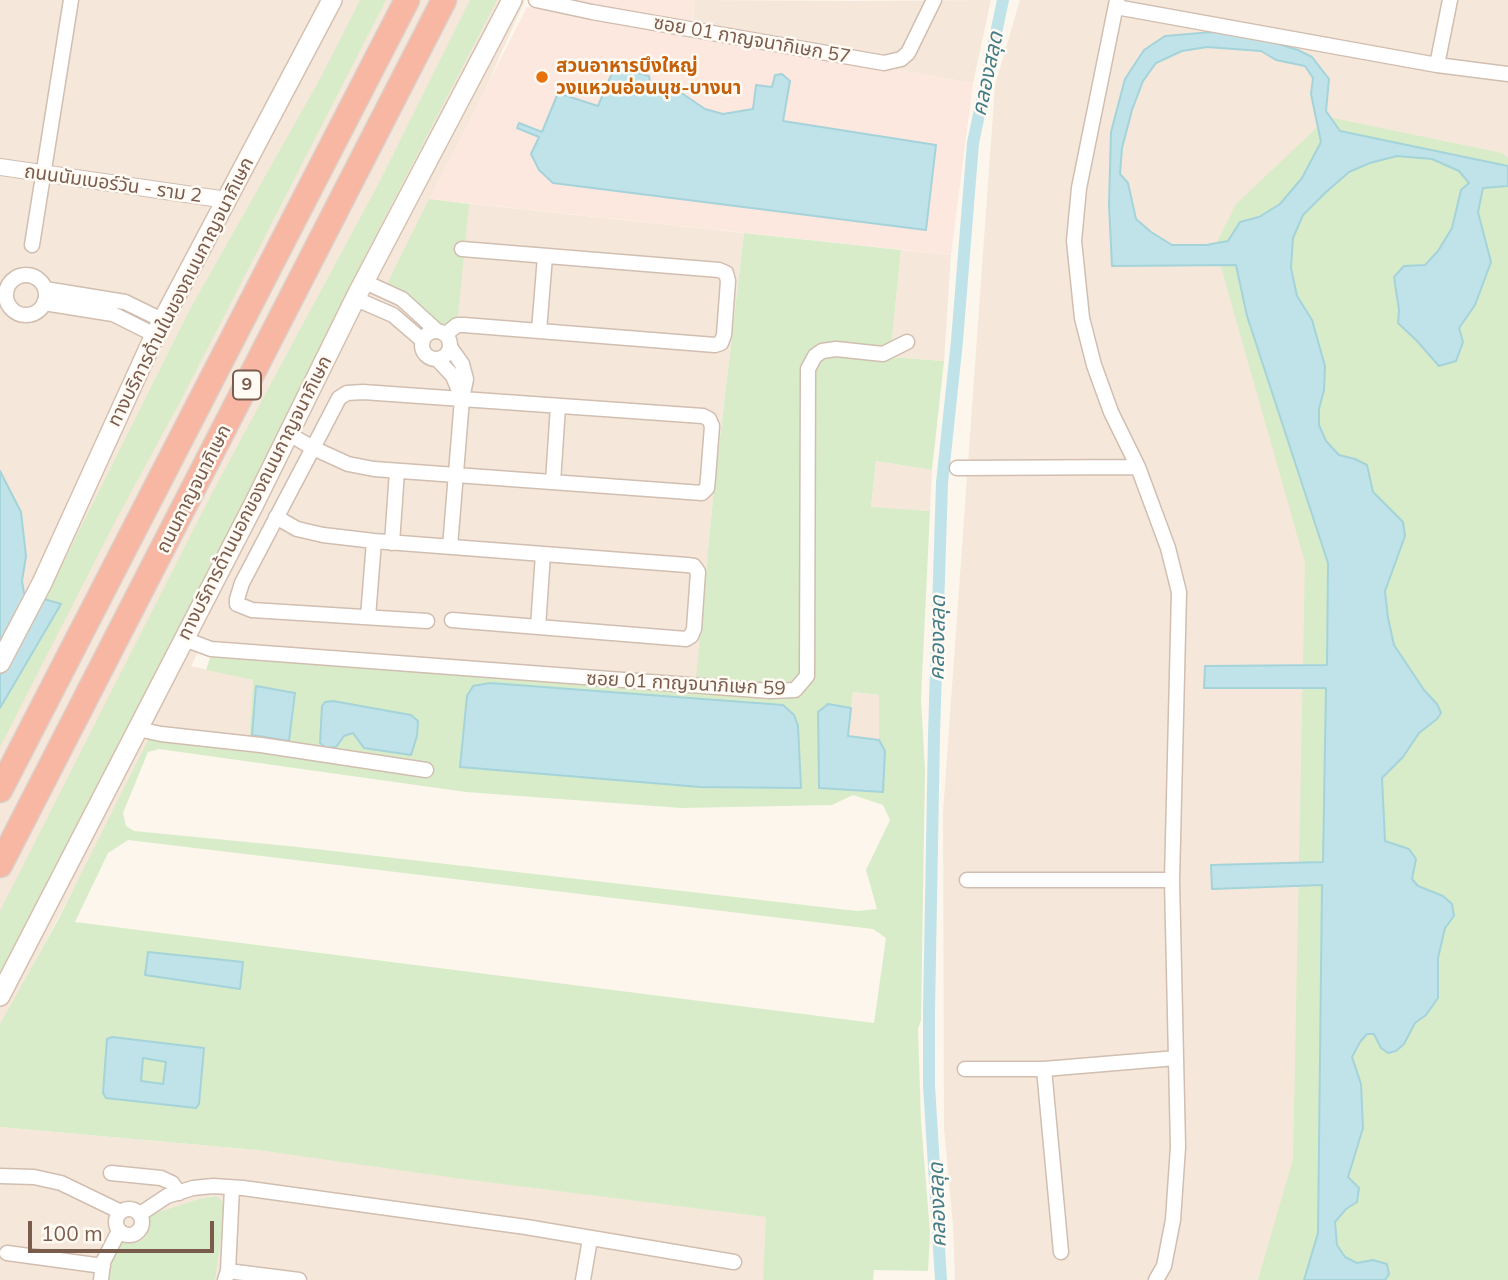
<!DOCTYPE html>
<meta charset="utf-8">
<style>
body{margin:0}
#map{position:relative;width:1508px;height:1280px;overflow:hidden;background:#fdf6ec;font-family:Mulish,sans-serif}
canvas{display:block}
.scale{position:absolute;left:28px;top:1221px;width:186px;height:32px;box-sizing:border-box;border:4px solid #7a5c4d;border-top:0;padding-left:9px;font-size:21px;line-height:24px;white-space:nowrap;color:#7a5c4d;-webkit-text-stroke:5px #fffaf3;paint-order:stroke}
</style>
<div id="map">
<canvas width="1508" height="1280"></canvas>
<div class="scale">100 m</div>
</div>
<script>
const ctx = document.querySelector('canvas').getContext('2d');
ctx.lineJoin = 'round';
function paint(path, color) { ctx.fillStyle = color; ctx.fill(path, 'evenodd'); }
const poly = rows => new Path2D(rows.map(r => 'M' + r).join(''));
function stroke(path, color, width, dash) { ctx.strokeStyle = color; ctx.lineWidth = width; ctx.lineCap = dash ? 'butt' : 'round'; ctx.setLineDash(dash || []); ctx.stroke(path); }
function drawText(font, color, halo, rows, align = 'center') {
  ctx.font = font + ' Mulish,"Noto Sans Thai",sans-serif'; ctx.lineWidth = 5; ctx.setLineDash([]); ctx.textBaseline = 'middle'; ctx.strokeStyle = halo; ctx.fillStyle = color; for (const [text, x, y, turn = 0] of rows) {
    ctx.save(); ctx.translate(x, y); ctx.rotate((+turn || 0) * Math.PI / 180); ctx.textAlign = isNaN(turn) ? turn : align; if (halo) ctx.strokeText(text, 0, 0); ctx.fillText(text, 0, 0); ctx.restore();
  }
}
const residential = poly([
 [0,0,525,0,436,200,744,233,713,498,697,678,499,667,218,643,206,637,191,666,253,680,249,739,159,727,0,1028],
 [695,0,853,1,991,0,973,83,690,35],
 [1020,0,1508,0,1508,1280,955,1280,953,1225,944,1128,943,812,995,85],
 [901,250,951,255,944,361,890,357],
 [876,461,932,470,930,511,871,508],
 [853,692,879,695,879,740,848,736],
 [0,1127,257,1150,767,1217,763,1280,0,1280]
]);
const commercial = poly([
 [570,0,695,0,691,23],
 [527,7,973,83,951,255,429,199]
]);
const green = poly([
 [360,0,386,0,181,400,117,518,0,747,0,708,61,604,45,599,188,313,320,79],
 [470,0,497,0,368,250,207,579,0,979,0,911,211,495,380,181],
 [1328,117,1502,153,1508,158,1508,1280,1258,1280,1293,1159,1305,563,1215,246,1236,204],
 [429,199,469,204,458,315,444,325,437,323,412,298,387,284],
 [744,233,901,250,890,357,944,361,932,470,876,461,871,507,930,511,921,699,925,770,921,1020,918,1029,921,1121,930,1232,928,1271,874,1270,873,1280,763,1280,766,1217,463,1179,257,1150,0,1127,0,1024,58,920,155,726,249,739,253,680,206,670,211,655,696,678,713,498],
 [490,683,783,705,800,788,700,787,460,767,473,686],
 [853,692,879,695,879,740,885,751,832,788,819,788,818,713,828,704,851,708],
 [159,749,466,792,681,808,832,805,853,795,883,805,890,820,866,870,877,909,857,911,298,847,134,831,126,826,123,813,148,752],
 [128,840,873,929,886,938,874,1023,75,922,108,853],
 [216,1196,222,1201,225,1212,215,1280,109,1280,112,1262,122,1239,140,1241,146,1237,150,1215,199,1199]
]);
const water = poly([
 [1212,32,1259,38,1298,50,1312,57,1329,79,1326,111,1340,131,1508,166,1508,186,1483,188,1478,212,1491,262,1475,305,1459,328,1463,342,1456,361,1439,366,1417,341,1398,323,1399,310,1394,277,1404,266,1425,265,1438,251,1452,228,1461,190,1469,183,1459,171,1432,159,1397,156,1370,163,1349,172,1325,193,1303,215,1293,238,1291,268,1297,296,1312,320,1325,366,1324,390,1319,409,1319,425,1326,441,1339,455,1355,459,1367,465,1373,492,1403,522,1405,536,1385,591,1388,618,1394,645,1424,690,1437,704,1441,713,1437,719,1419,733,1403,757,1382,778,1385,841,1409,849,1416,859,1412,879,1418,886,1443,896,1452,904,1454,916,1445,928,1438,958,1438,998,1426,1015,1415,1023,1404,1044,1396,1051,1388,1053,1381,1048,1374,1034,1367,1034,1360,1042,1352,1057,1361,1084,1363,1128,1348,1177,1359,1188,1357,1202,1346,1209,1335,1222,1337,1245,1345,1257,1357,1263,1373,1260,1387,1264,1389,1274,1385,1280,1304,1280,1318,1233,1322,885,1212,889,1211,865,1323,862,1326,688,1204,688,1205,666,1327,665,1328,563,1247,316,1236,265,1112,266,1109,205,1111,132,1125,79,1144,50,1165,36,1212,32],
 [1207,47,1261,51,1276,60,1305,66,1313,78,1311,94,1321,142,1302,178,1280,204,1259,217,1240,222,1228,241,1206,245,1172,245,1151,232,1136,219,1128,183,1120,174,1122,148,1132,110,1143,81,1156,63,1182,51,1207,47],
 [615,66,649,76,650,82,654,87,683,94,705,109,723,114,753,109,756,85,772,87,775,75,782,74,790,81,783,121,936,145,926,230,553,183,539,170,531,154,539,137,517,128,519,123,542,132,558,93,598,106,615,66],
 [0,471,21,512,26,556,22,581,24,593,61,604,0,708,0,471],
 [490,683,783,705,794,715,798,726,801,788,700,787,460,767,467,696,473,686,490,683],
 [256,686,295,693,289,741,252,735,256,686],
 [333,701,411,715,418,721,417,736,411,755,364,748,353,733,344,736,336,747,326,748,320,743,322,706,325,702,333,701],
 [828,704,851,708,848,736,879,740,885,751,883,792,819,788,818,712,828,704],
 [148,952,243,962,240,989,145,975,148,952],
 [112,1037,204,1048,199,1104,196,1108,106,1098,103,1093,107,1039,112,1037],
 [143,1058,166,1062,163,1084,141,1081,143,1058]
]);
const canal = poly([
 [941,1280,929,1085,929,1011,934,734,942,483,957,341,973,143,1003,0]
]);
const minor = poly([
 [536,0,592,12,884,63,901,59,908,53,934,0],
 [1117,0,1079,188,1074,241,1082,318,1094,365,1111,412,1138,467,1168,548,1179,592,1172,880,1178,1147,1173,1220,1164,1266,1156,1280],
 [1116,7,1437,65,1508,74],
 [1437,65,1450,0],
 [32,245,71,0],
 '6 295a20 20 0 1 1 40 0a20 20 0 1 1-40 0Z',
 [365,282,402,299,437,331],
 [45,289,125,302,162,320],
 [356,299,393,315,422,340],
 [44,303,113,314,155,335],
 '422 345a14 14 0 1 1 28 0a14 14 0 1 1-28 0Z',
 [539,331,545,256],
 [446,334,457,325,464,325,715,345,721,343,724,335,728,281,726,273,719,270,462,249],
 [450,347,462,364,466,379,462,399,450,547],
 [437,359,453,376,462,398],
 [289,434,313,448,348,464,374,469,702,493,707,488,708,478,712,426,709,419,703,416,363,392,347,393,339,398,313,448,242,583,237,599,237,604,252,610,427,621],
 [957,468,1138,467],
 [553,482,558,406],
 [276,517,297,529,323,535,374,541,687,565,694,566,698,572,694,629,691,636,686,639,452,620],
 [392,543,397,471],
 [368,617,374,541],
 [538,627,543,554],
 [184,639,211,649,770,691,795,690,807,676,808,369,815,356,822,351,836,349,883,354,907,342],
 [138,729,161,734,261,745,426,770],
 [967,880,1172,880],
 [965,1069,1044,1069],
 [111,1173,161,1178,172,1183,179,1193],
 [0,1176,34,1177,61,1183,121,1212],
 '116 1222a13 13 0 1 1 26 0a13 13 0 1 1-26 0Z',
 [140,1214,167,1196,193,1188,213,1186,243,1188,526,1227,734,1262],
 [1061,1252,1044,1069,1176,1058],
 [7,1253,103,1266],
 [228,1271,299,1280],
 [101,1280,103,1262,119,1231],
 [225,1280,228,1271,232,1188],
 [583,1280,590,1239]
]);
const tertiary = poly([
 [0,167,227,200]
]);
const secondary = poly([
 [0,663,42,583,155,335,332,0],
 [0,996,254,504,357,295,512,0]
]);
const motorway = poly([
 [0,790,407,0],
 [0,865,444,0]
]);
const markers = [
 [542,77,7,"#e8710a"]
];
const shields = [
 [247,385,28]
];
const shieldNames = [
 ["9",247,385]
];
const streetNames = [
 ["ซอย 01 กาญจนากิเษก 57",752,40,10],
 ["ถนนนัมเบอร์วัน - ราม 2",113,184,8],
 ["ทางบริการด้านในของถนนกาญจนาภิเษก",181,292,-63],
 ["ถนนกาญจนาภิเษก",194,489,-63],
 ["ทางบริการด้านนอกของถนนกาญจนาภิเษก",255,498,-63],
 ["ซอย 01 กาญจนาภิเษก 59",686,684,3]
];
const foodNames = [
 ["สวนอาหารบึงใหญ่",556,66],
 ["วงแหวนอ่อนนุช-บางนา",556,88]
];
const waterNames = [
 ["คลองสลุด",988,74,-78],
 ["คลองสลุด",938,638,-89],
 ["คลองสลุด",938,1205,-92]
];
paint(residential, '#f5e8da');
paint(commercial, '#fde8e0');
paint(green, '#d8ecc9');
paint(water, '#bfe3e8');
stroke(water, '#a5d3da', 2);
stroke(canal, '#bfe3e8', 12);
stroke(minor, '#d1beb0', 17);
stroke(tertiary, '#d1beb0', 18);
stroke(secondary, '#d6c0b0', 22);
stroke(motorway, '#dad1cd', 27);
stroke(minor, '#fff', 14);
stroke(tertiary, '#fff', 16);
stroke(secondary, '#fff', 19);
stroke(motorway, '#f7b7a3', 24);
for (const [x, y, r, color] of markers) { const dot = new Path2D(); dot.arc(x, y, r, 0, 2 * Math.PI); ctx.fillStyle = color; ctx.fill(dot); stroke(dot, '#fffaf3', 2.5); }
for (const [x, y, w] of shields) { const box = new Path2D(); box.roundRect(x - w / 2, y - 14.5, w, 29, 5); ctx.fillStyle = '#fffaf3'; ctx.fill(box); stroke(box, '#7a5c4d', 2); }
drawText('bold 18px', '#7a5c4d', null, shieldNames);
drawText('19px', '#7a5c4d', '#fffaf3', streetNames);
drawText('bold 19px', '#c56008', '#fffaf3', foodNames, 'left');
drawText('italic 21px', '#437c86', '#fffaf3', waterNames);
</script>
